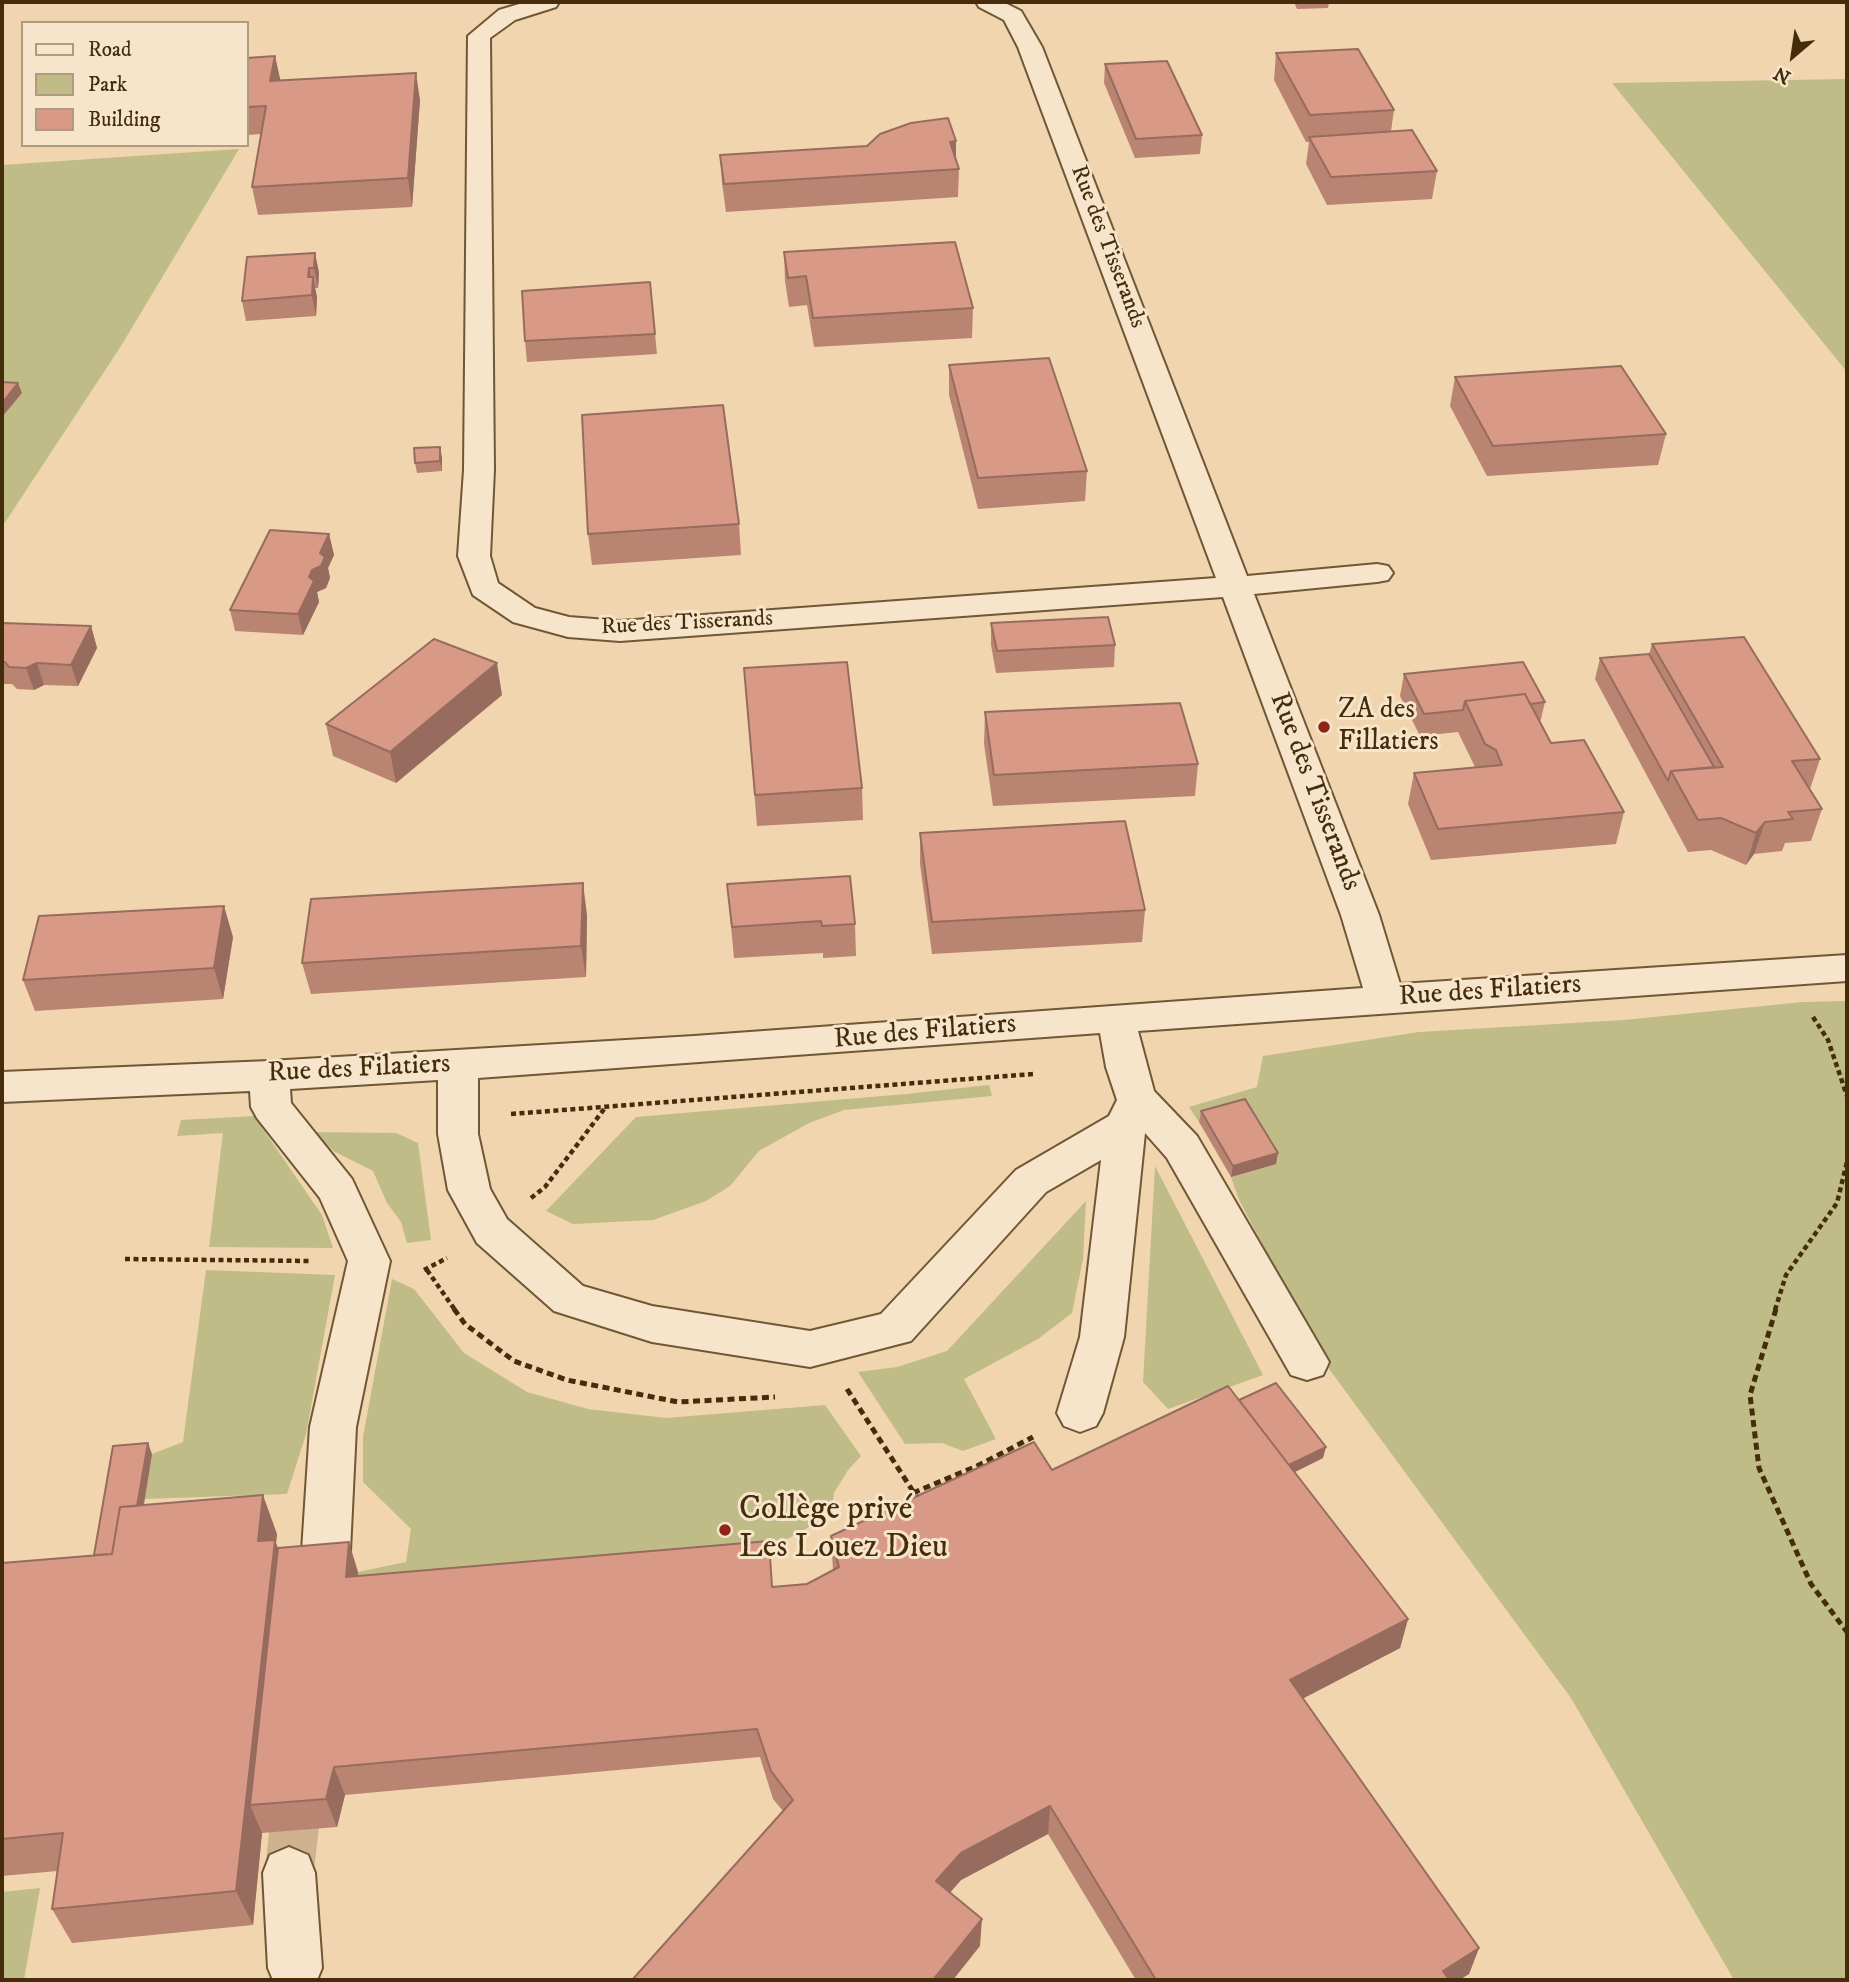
<!DOCTYPE html>
<meta charset="utf-8">
<style>
body{margin:0}
#map{position:relative;width:1849px;height:1982px;overflow:hidden;background:#f1d5af;font-family:"IM FELL DW Pica",serif}
canvas{display:block}
.frame{position:absolute;inset:0;border:4px solid #452d0c;pointer-events:none}
.legend{position:absolute;left:21px;top:21px;width:228px;height:126px;box-sizing:border-box;background:#f6e4cb;border:2px solid #af9b7f;margin:0;padding:9px 12px;list-style:none;font-size:21px;color:#452d0c}
.legend li{display:flex;align-items:center;gap:14px;height:35px}
.legend b{width:35px;border:2px solid #af9b7f}
.north{position:absolute;left:1758px;top:21px;width:70px;height:70px;-webkit-text-stroke:5px #f6e4cb;paint-order:stroke;rotate:209deg;font-size:19px;font-weight:700;line-height:28px;text-align:center;color:#452d0c}
.north::after{content:'';display:block;margin:auto;width:24px;height:32px;background:#452d0c;clip-path:polygon(50% 0,100% 100%,50% 72%,0 100%)}
</style>
<div id="map">
<canvas width="1849" height="1982"></canvas>
<div class="frame"></div>
<ul class="legend">
<li><b style="height:9px;background:#f6e4cb"></b>Road</li>
<li><b style="height:19px;background:#bfbc87"></b>Park</li>
<li><b style="height:19px;background:#d89a86"></b>Building</li>
</ul>
<div class="north">N</div>
</div>
<script>
const ctx = document.querySelector('canvas').getContext('2d');
ctx.lineJoin = 'round';
function paint(path, color) { ctx.fillStyle = color; ctx.fill(path, 'evenodd'); }
const poly = rows => new Path2D(rows.map(r => 'M' + r).join(''));
function stroke(path, color, width, dash) { ctx.strokeStyle = color; ctx.lineWidth = width; ctx.lineCap = dash ? 'butt' : 'round'; ctx.setLineDash(dash || []); ctx.stroke(path); }
function drawText(font, color, halo, rows, align = 'center') {
  ctx.font = font + ' "IM FELL DW Pica",serif'; ctx.lineWidth = 6; ctx.setLineDash([]); ctx.textBaseline = 'middle'; ctx.strokeStyle = halo; ctx.fillStyle = color; for (const [text, x, y, turn = 0] of rows) {
    ctx.save(); ctx.translate(x, y); ctx.rotate((+turn || 0) * Math.PI / 180); ctx.textAlign = isNaN(turn) ? turn : align; if (halo) ctx.strokeText(text, 0, 0); ctx.fillText(text, 0, 0); ctx.restore();
  }
}
const green = poly([
 [1847,79,1847,372,1612,83],
 [239,149,121,346,2,527,2,165],
 [1847,1001,1847,1980,1734,1980,1571,1698,1324,1362,1239,1200,1231,1177,1275,1164,1243,1110,1199,1122,1189,1107,1257,1087,1263,1056,1419,1032,1624,1020,1803,1002],
 [989,1085,992,1096,844,1110,809,1123,759,1151,730,1186,706,1201,653,1220,573,1224,546,1211,636,1117,906,1094],
 [254,1116,322,1215,333,1248,209,1247,223,1133,177,1136,181,1120],
 [311,1132,396,1133,418,1143,431,1240,407,1243,401,1222,387,1203,373,1171,335,1152],
 [1155,1166,1263,1375,1168,1409,1143,1382],
 [1086,1201,1083,1259,1072,1313,1038,1339,964,1379,996,1439,963,1451,942,1443,905,1444,858,1372,897,1367,947,1351],
 [206,1270,335,1275,306,1434,287,1494,144,1499,152,1454,183,1442],
 [392,1279,414,1289,464,1353,527,1392,588,1409,666,1418,825,1405,861,1456,848,1470,834,1493,831,1515,771,1548,771,1571,356,1606,358,1572,406,1562,411,1529,363,1482,363,1437],
 [40,1888,24,1980,2,1980,2,1892]
]);
const minorTunnel = poly([
 [289,1873,300,1779]
]);
const pathFar1 = poly([
 [1813,1017,1828,1040,1847,1096],
 [511,1114,1033,1074],
 [531,1198,545,1187,605,1108],
 [125,1259,311,1261],
 [424,1270,447,1258],
 [427,1270,455,1310],
 [1775,1310,1786,1275,1837,1203,1847,1162]
]);
const path = poly([
 [454,1309,465,1324,514,1361,567,1380,678,1402,775,1397],
 [1776,1309,1750,1395,1759,1468,1811,1584,1847,1632],
 [847,1389,918,1499],
 [913,1493,977,1466,1033,1437]
]);
const minor = poly([
 [526,2,559,2,556,7,515,20,490,38,494,470,490,556,498,583,535,608,569,617,620,621,1216,578,1018,47,1004,20,979,7,976,2,1003,2,1021,11,1042,47,1247,576,1377,564,1388,566,1393,573,1388,580,1377,582,1254,594,1379,915,1400,984,1847,955,1847,981,1138,1031,1154,1091,1197,1136,1329,1362,1323,1375,1307,1380,1291,1375,1167,1158,1145,1133,1124,1337,1103,1413,1096,1426,1080,1432,1064,1426,1057,1413,1080,1337,1101,1160,1046,1192,911,1341,810,1367,652,1342,554,1311,477,1243,448,1190,438,1134,438,1080,290,1089,291,1103,352,1179,390,1261,356,1427,350,1551,343,1566,326,1572,309,1566,302,1551,310,1427,348,1261,320,1198,257,1118,251,1107,250,1091,2,1102,2,1072,269,1061,694,1036,1363,988,1341,915,1223,597,620,641,568,637,513,622,473,595,458,556,464,470,468,36,499,10,526,2],
 [1100,1033,1106,1067,1117,1100,1109,1116,1016,1170,881,1314,810,1331,652,1306,583,1286,507,1219,490,1189,478,1134,478,1078,1100,1033],
 [289,1847,308,1855,315,1873,322,1968,317,1980,273,1980,268,1968,263,1873,270,1855,289,1847]
]);
const wall = poly([
 [1294,2,1329,2,1328,8,1297,9],
 [1276,53,1394,110,1391,131,1437,171,1432,199,1327,205,1306,164,1309,142,1306,142,1274,80],
 [275,56,280,80,420,100,412,207,258,215,252,187,261,134,247,135,247,58],
 [1105,64,1202,135,1200,154,1135,158,1104,83],
 [956,141,956,161,959,169,958,197,726,212,722,183,720,155],
 [784,252,973,308,972,338,814,347,807,305,789,307,785,281],
 [315,253,319,273,318,288,315,288,317,297,316,316,246,321,242,301],
 [650,282,657,354,527,362,525,341],
 [949,365,1087,471,1085,501,978,509,949,395],
 [1455,377,1666,434,1658,465,1487,476,1450,406],
 [442,457,442,471,417,473,415,463],
 [739,524,741,555,592,565,588,534],
 [329,534,334,555,328,568,330,578,326,588,317,592,319,602,303,635,235,631,230,610],
 [2,623,91,626,97,648,78,686,44,685,34,690,17,689,12,684,2,684],
 [991,623,1115,645,1114,667,996,673,991,645],
 [1652,644,1820,759,1810,789,1822,809,1811,841,1785,843,1782,851,1754,854,1746,865,1711,850,1688,852,1595,679,1600,658,1649,654],
 [744,668,862,788,863,820,757,826],
 [1404,674,1545,702,1540,723,1551,743,1624,812,1616,844,1431,860,1408,804,1414,773,1475,767,1458,732,1420,736,1400,696],
 [502,695,396,783,333,756,326,724],
 [985,712,1198,764,1195,796,993,806,984,744],
 [920,833,1145,910,1142,942,932,954,920,864],
 [727,884,855,924,856,956,823,958,823,953,734,958],
 [587,915,586,977,311,994,302,963],
 [233,937,223,999,35,1011,23,980],
 [1201,1111,1276,1164,1231,1177,1199,1122],
 [1239,1400,1323,1458,1294,1472,1408,1619,1400,1648,1303,1698,1479,1948,1469,1974,1459,1980,1136,1980,1048,1834,961,1880,949,1893,980,1946,783,1811,773,1799,760,1757,345,1795,337,1827,262,1833,253,1925,72,1943,52,1909,57,1871,2,1876,2,1563,94,1555,152,1454,144,1505,277,1534,276,1543,278,1548,358,1572,358,1576,769,1541,772,1587,807,1584,833,1570,831,1536,1052,1470]
]);
const shadedWall = poly([
 [275,56,281,83,270,81],
 [416,73,420,100,412,207,408,178],
 [956,141,956,169,950,142],
 [315,253,319,273,318,288,314,268],
 [309,268,313,287,313,277,317,297,316,316,308,277],
 [18,383,22,393,2,417,2,403],
 [440,447,442,457,442,471,440,461],
 [329,534,334,555,328,568,330,578,326,588,317,592,319,602,303,635,298,614,309,577],
 [91,626,97,648,78,686,71,665],
 [37,663,44,685,34,690,26,668],
 [497,663,502,695,396,783,390,752],
 [1765,822,1754,854,1746,865,1756,833],
 [583,883,587,915,586,977,581,946],
 [224,906,233,937,223,999,214,968],
 [1278,1153,1276,1164,1231,1177,1233,1166],
 [148,1443,152,1454,129,1592,125,1581],
 [1326,1447,1323,1458,1273,1483,1275,1472],
 [263,1495,277,1534,276,1543,289,1578,250,1805,262,1833,253,1925,236,1891,258,1541],
 [349,1542,358,1572,356,1606,346,1577],
 [1408,1619,1400,1648,1283,1709,1290,1680],
 [334,1767,345,1795,337,1827,326,1799],
 [1050,1806,1048,1834,961,1880,936,1909,936,1881,961,1853],
 [982,1919,980,1946,953,1980,933,1980],
 [1479,1948,1469,1974,1459,1980,1439,1980,1443,1971]
]);
const building = poly([
 [1358,49,1394,110,1310,115,1276,53,1358,49],
 [275,56,270,81,416,73,408,178,252,187,266,106,247,107,247,58,275,56],
 [1167,61,1202,135,1136,139,1105,64,1167,61],
 [948,118,956,141,950,142,959,169,724,184,720,155,867,146,880,134,911,123,948,118],
 [1412,130,1437,171,1331,177,1309,137,1412,130],
 [955,242,973,308,813,318,806,276,788,278,784,252,955,242],
 [315,253,314,268,309,268,308,277,313,277,312,295,242,301,247,257,315,253],
 [650,282,655,334,525,341,522,291,650,282],
 [1049,358,1087,471,978,478,949,365,1049,358],
 [1621,366,1666,434,1493,446,1455,377,1621,366],
 [2,382,18,383,2,403,2,382],
 [723,405,739,524,588,534,582,415,723,405],
 [440,447,440,461,415,463,414,448,440,447],
 [270,530,329,534,320,553,325,557,321,566,312,570,309,577,314,581,298,614,230,610,270,530],
 [1108,617,1115,645,997,651,991,623,1108,617],
 [2,623,91,626,71,665,37,663,26,668,9,667,5,662,2,662,2,623],
 [1744,637,1820,759,1792,761,1822,809,1788,812,1793,819,1765,822,1756,833,1721,818,1698,820,1671,771,1723,767,1652,644,1744,637],
 [434,639,497,663,390,752,326,724,434,639],
 [1649,654,1714,767,1671,771,1668,781,1600,658,1649,654],
 [847,662,862,788,755,795,744,668,847,662],
 [1523,662,1545,702,1530,704,1525,694,1465,701,1463,710,1424,714,1404,674,1523,662],
 [1525,694,1551,743,1584,740,1624,812,1438,829,1414,773,1502,765,1496,750,1485,744,1465,701,1525,694],
 [1180,703,1198,764,994,775,985,712,1180,703],
 [1125,821,1145,910,932,922,920,833,1125,821],
 [850,876,855,924,822,926,821,921,732,927,727,884,850,876],
 [583,883,581,946,302,963,311,899,583,883],
 [224,906,214,968,23,980,39,916,224,906],
 [1245,1099,1278,1153,1233,1166,1201,1111,1245,1099],
 [1276,1383,1326,1447,1289,1465,1239,1400,1276,1383],
 [1228,1386,1408,1619,1290,1680,1479,1948,1443,1971,1449,1980,1156,1980,1050,1806,961,1853,936,1881,982,1919,933,1980,632,1980,793,1800,771,1771,757,1729,334,1767,326,1799,250,1805,278,1548,349,1542,346,1577,769,1541,772,1587,807,1584,839,1567,831,1536,1034,1442,1052,1470,1228,1386],
 [148,1443,137,1506,120,1507,112,1554,94,1555,113,1446,148,1443],
 [263,1495,258,1541,275,1540,236,1891,52,1909,63,1833,2,1839,2,1563,112,1554,120,1507,263,1495]
]);
const markers = [
 [1324,727,7,"#8f2418"],
 [725,1530,7,"#8f2418"]
];
const farStreetnames = [
 ["Rue des Tisserands",1107,247,69],
 ["Rue des Tisserands",687,624,-3]
];
const poiNames = [
 ["ZA des",1338,711],
 ["Fillatiers",1338,743]
];
const streetNames = [
 ["Rue des Tisserands",1314,792,69],
 ["Rue des Filatiers",1490,992,-4],
 ["Rue des Filatiers",925,1033,-5],
 ["Rue des Filatiers",359,1070,-3]
];
const nearPoinames = [
 ["Collège privé",739,1511],
 ["Les Louez Dieu",739,1549]
];
paint(green, '#bfbc87');
stroke(minorTunnel, '#cfb38e', 49, [49, 24]);
stroke(minor, '#705735', 4);
stroke(pathFar1, '#452d0c', 4.5, [5, 3.5]);
stroke(path, '#452d0c', 5, [7, 4.5]);
paint(minor, '#f6e4cb');
paint(wall, '#ba8473');
paint(shadedWall, '#976c5e');
paint(building, '#d89a86');
stroke(building, '#976c5e', 2);
for (const [x, y, r, color] of markers) { const dot = new Path2D(); dot.arc(x, y, r, 0, 2 * Math.PI); ctx.fillStyle = color; ctx.fill(dot); stroke(dot, '#f6e4cb', 2.5); }
drawText('23px', '#452d0c', '#f6e4cb', farStreetnames);
drawText('28px', '#452d0c', '#f6e4cb', poiNames, 'left');
drawText('28px', '#452d0c', '#f6e4cb', streetNames);
drawText('33px', '#452d0c', '#f6e4cb', nearPoinames, 'left');
</script>
